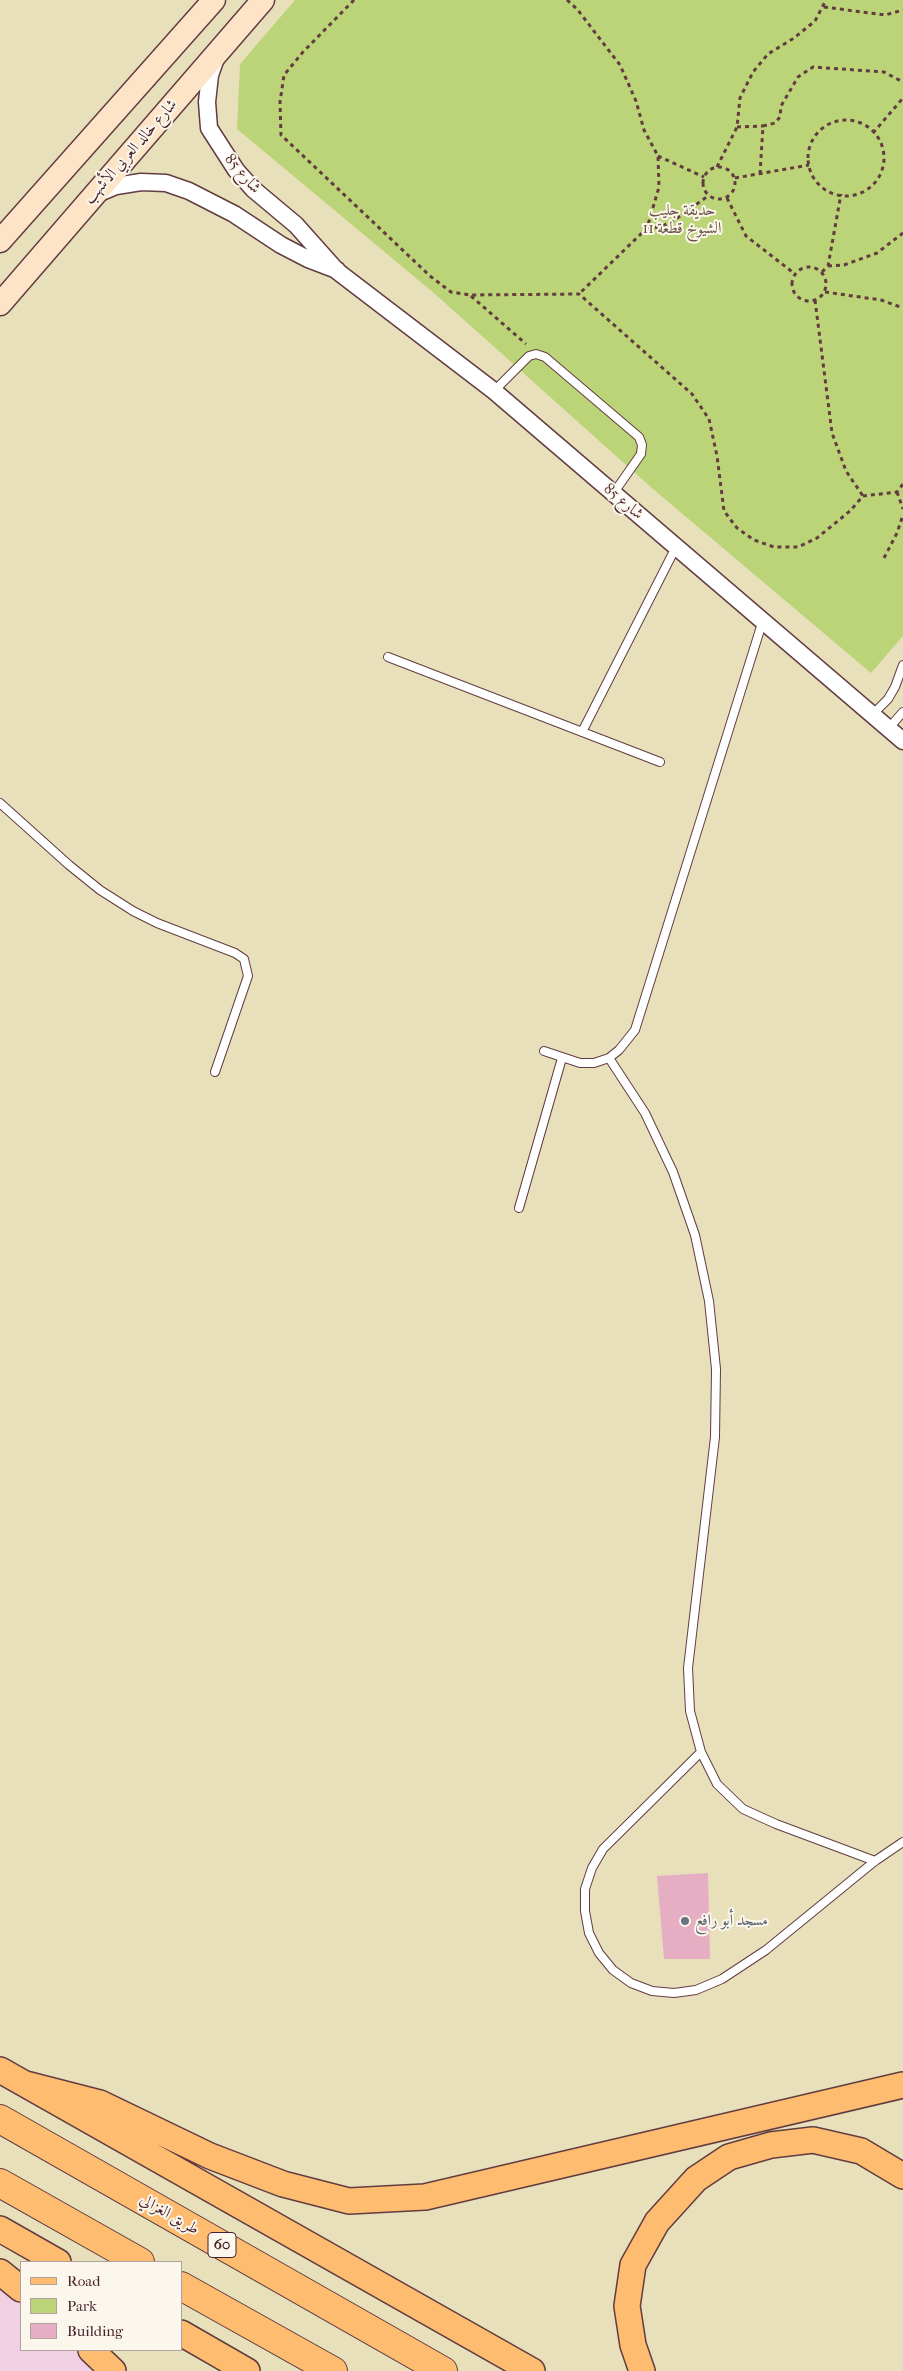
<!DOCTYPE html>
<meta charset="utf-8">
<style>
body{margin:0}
#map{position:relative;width:903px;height:2371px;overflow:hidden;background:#e7e0bb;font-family:"IM FELL French Canon",serif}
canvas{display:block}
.legend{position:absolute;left:20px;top:2261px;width:162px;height:90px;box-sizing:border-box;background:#fbf7ec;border:1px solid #b4a19f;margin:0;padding:6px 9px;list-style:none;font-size:15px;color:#4a1f2b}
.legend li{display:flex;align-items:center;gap:10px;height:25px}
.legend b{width:25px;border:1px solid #b4a19f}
</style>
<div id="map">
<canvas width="903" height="2371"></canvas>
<ul class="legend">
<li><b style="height:6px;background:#fdbc70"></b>Road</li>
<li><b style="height:14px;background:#bcd478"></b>Park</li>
<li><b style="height:14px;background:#e5aec2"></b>Building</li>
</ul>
</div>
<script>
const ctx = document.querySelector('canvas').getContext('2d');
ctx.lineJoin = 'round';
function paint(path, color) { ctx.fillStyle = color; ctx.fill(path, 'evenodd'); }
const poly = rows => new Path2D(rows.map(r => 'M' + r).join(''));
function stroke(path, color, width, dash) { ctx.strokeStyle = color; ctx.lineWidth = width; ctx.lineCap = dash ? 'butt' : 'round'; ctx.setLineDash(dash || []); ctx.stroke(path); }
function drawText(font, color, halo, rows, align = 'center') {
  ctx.font = font + ' "IM FELL French Canon",Amiri,serif'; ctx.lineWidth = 4; ctx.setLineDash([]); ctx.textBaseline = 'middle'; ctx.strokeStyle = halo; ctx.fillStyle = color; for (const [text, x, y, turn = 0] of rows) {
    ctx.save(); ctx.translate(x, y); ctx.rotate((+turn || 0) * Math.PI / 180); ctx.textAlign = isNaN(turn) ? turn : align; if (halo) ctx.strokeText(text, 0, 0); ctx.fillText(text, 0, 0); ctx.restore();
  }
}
const built = poly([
 [0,2272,21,2289,21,2350,91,2350,113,2371,0,2371]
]);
const green = poly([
 [295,0,903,0,903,636,871,673,653,489,435,294,237,129,240,64]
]);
const building = poly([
 [708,1873,710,1959,664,1959,657,1876]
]);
const path = poly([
 [354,0,303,52,284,75,280,102,281,135,430,276,451,292,470,295,579,294,692,394,709,419,717,456,724,511,737,528,754,540,774,547,798,547,817,538,850,511,863,496,897,492,903,484],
 [567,0,577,9,620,65,636,101,644,130,658,156,659,187,647,228,579,294],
 [824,7,885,15,903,10],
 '808 158a38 38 0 1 1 76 0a38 38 0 1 1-76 0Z',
 [737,127,763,126],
 [873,133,903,98],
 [658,156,704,177],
 '703 183a16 16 0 1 1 32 0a16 16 0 1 1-32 0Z',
 [717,167,737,127,740,98,753,72,768,54,794,38,815,21,826,0],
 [760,174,763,126,775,123,780,117,781,106,798,77,813,67,884,72,903,82],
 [735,178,809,165],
 [727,198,746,236,795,274],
 [647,228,660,227,673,221,708,196],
 [828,266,844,265,877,253,903,233],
 '792 284a17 17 0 1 1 34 0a17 17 0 1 1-34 0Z',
 [822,272,828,266,841,194],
 [825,292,881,300,903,308],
 [471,296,526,344],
 [815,300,832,433,846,471,863,496],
 [897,492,903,509],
 [884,558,897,533,903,515]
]);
const service = poly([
 [494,391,529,356,536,354,545,357,639,437,642,445,641,454,613,494],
 [388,657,660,762],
 [872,715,888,699,895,687,903,665],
 [888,729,903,712],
 [582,732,676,547],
 [0,803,69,865,100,890,133,911,157,923,235,953,244,959,248,976,215,1072],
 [544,1051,580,1063,594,1063,609,1058,619,1050,635,1030,763,620],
 [609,1058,645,1113,673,1172,695,1235,709,1301,716,1369,715,1437,688,1668,690,1711,701,1752,717,1784,743,1809,776,1824,875,1861],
 [519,1208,562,1058],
 [701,1752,603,1849,592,1868,585,1889,585,1911,589,1933,599,1953,613,1970,631,1983,652,1991,674,1993,696,1990,722,1979,766,1950,875,1861,903,1842]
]);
const minor = poly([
 [216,58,210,75,207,102,209,128,236,170,253,189,296,225,337,271,494,391,903,741],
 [97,194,116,186,141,182,166,183,189,191,234,214,281,245,308,259,337,270]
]);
const secondary = poly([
 [0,241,214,0],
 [0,304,263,0]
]);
const primary = poly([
 [0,2070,532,2371],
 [26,2084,100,2103,210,2156,283,2184,349,2201,425,2197,903,2085],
 [0,2229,58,2262],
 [0,2272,21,2289],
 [181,2333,247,2371],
 [91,2350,113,2371],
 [642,2371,633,2345,627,2306,633,2265,657,2222,696,2179,729,2157,771,2145,813,2140,861,2151,903,2176]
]);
const motorway = poly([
 [0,2119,443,2371],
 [0,2183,140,2262],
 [181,2286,333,2371]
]);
const markers = [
 [685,1921,5,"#6b7280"]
];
const shields = [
 [222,2245,28]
];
const shieldNames = [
 ["60",222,2245]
];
const streetNames = [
 ["شارع خالد العربي الأشهب",131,152,-49],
 ["شارع 85",242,174,49],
 ["شارع 85",623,502,40],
 ["طريق الغزالي",169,2215,30]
];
const parkNames = [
 ["حديقة جليب",682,211],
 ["الشيوخ قطعة 11",682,229]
];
const worshipNames = [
 ["مسجد أبو رافع",695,1921]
];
paint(built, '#f1d0e4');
paint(green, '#bcd478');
paint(building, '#e5aec2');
stroke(service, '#623c41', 10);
stroke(minor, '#623c41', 19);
stroke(secondary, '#623c41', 25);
stroke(primary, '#623c41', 28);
stroke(motorway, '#623c41', 30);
stroke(path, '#623c41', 3, [4, 4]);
stroke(service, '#fff', 8);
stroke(minor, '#fff', 16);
stroke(secondary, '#fee4c6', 22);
stroke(primary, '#fdbc70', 25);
stroke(motorway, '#fdbc70', 28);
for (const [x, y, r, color] of markers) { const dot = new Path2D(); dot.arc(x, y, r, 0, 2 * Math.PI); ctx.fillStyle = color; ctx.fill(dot); stroke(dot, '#fbf7ec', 2); }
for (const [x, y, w] of shields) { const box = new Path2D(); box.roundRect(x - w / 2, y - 12.5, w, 25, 4); ctx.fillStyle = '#fbf7ec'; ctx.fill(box); stroke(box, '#4a1f2b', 1); }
drawText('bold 15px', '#4a1f2b', null, shieldNames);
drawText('16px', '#4a1f2b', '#fbf7ec', streetNames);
drawText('16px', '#6c5542', '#fbf7ec', parkNames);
drawText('16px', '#5b616d', '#fbf7ec', worshipNames, 'left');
</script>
